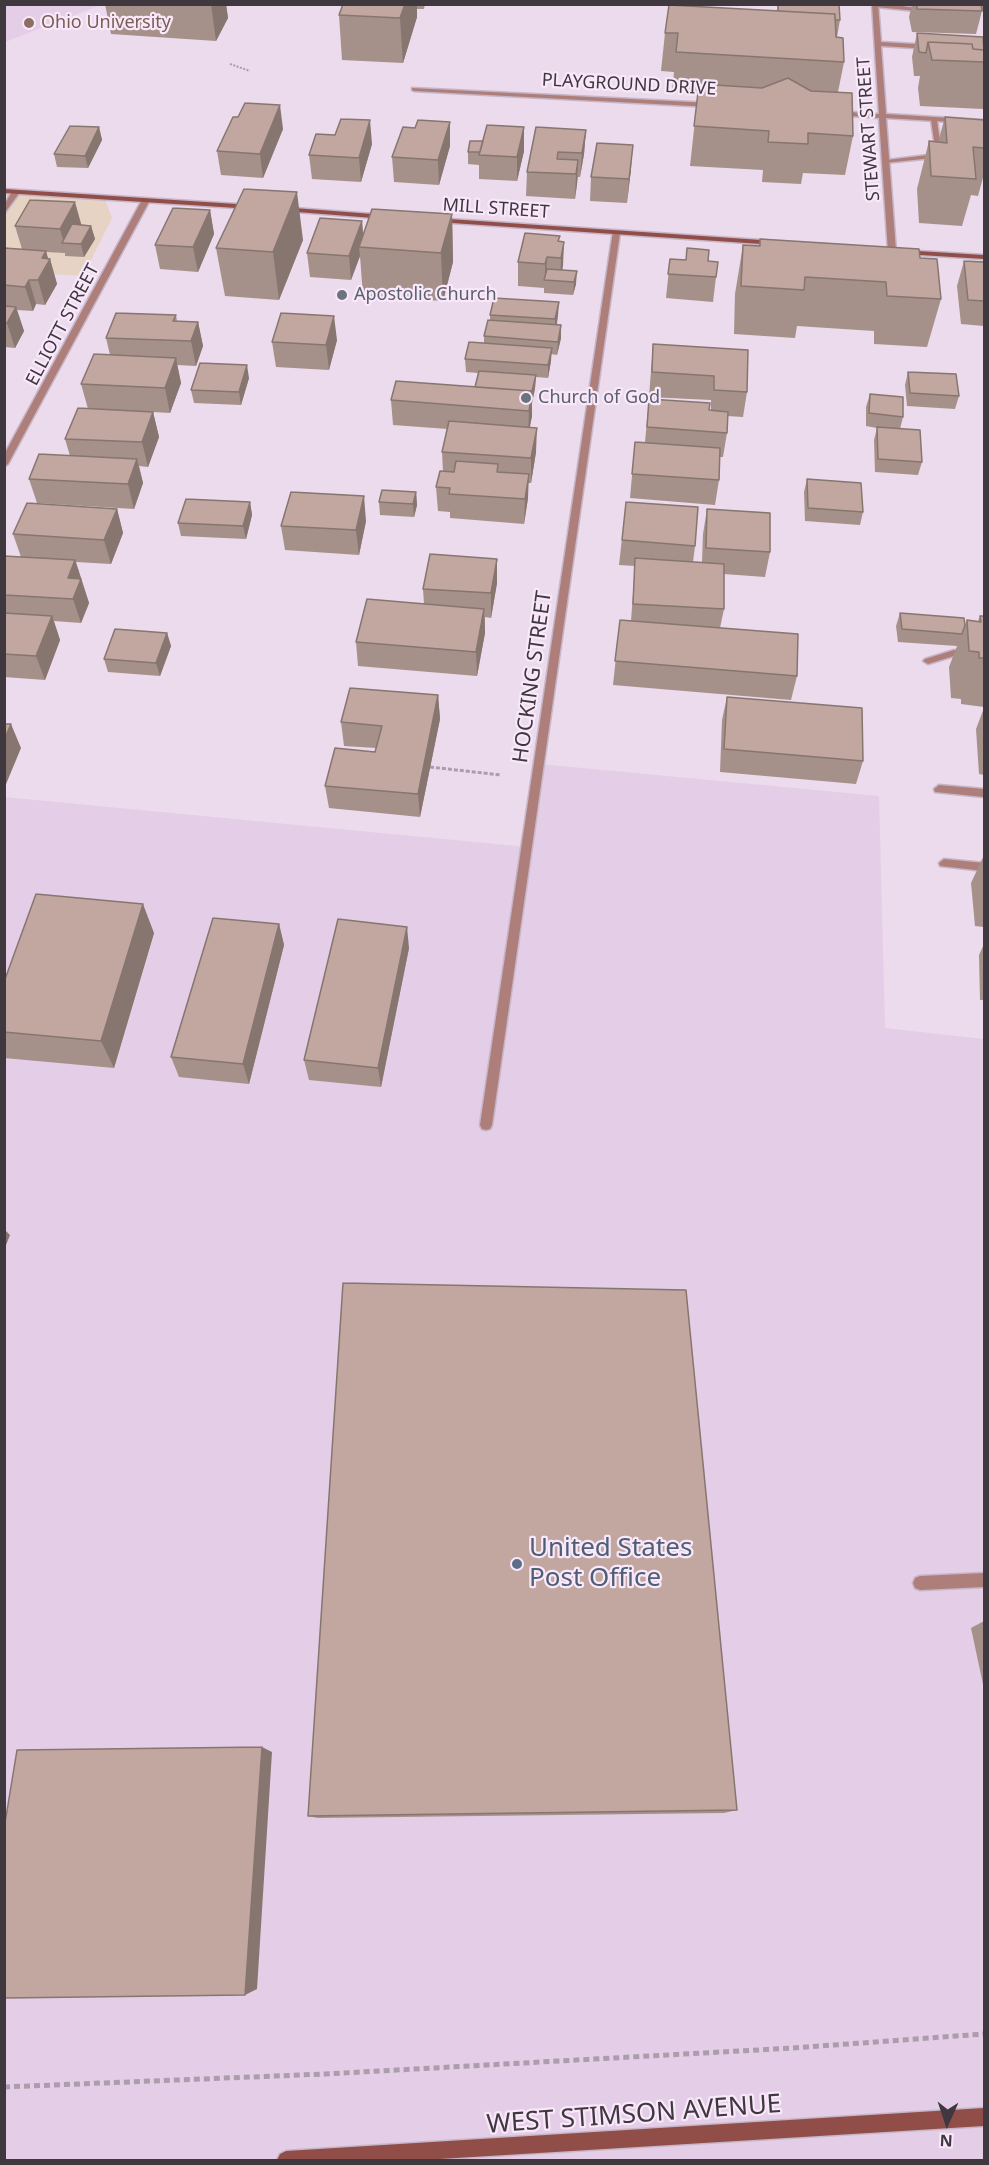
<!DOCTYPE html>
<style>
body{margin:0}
#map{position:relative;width:989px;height:2165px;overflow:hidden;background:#ecdaed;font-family:"Noto Sans",sans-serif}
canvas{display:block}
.frame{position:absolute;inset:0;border:6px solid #3f383f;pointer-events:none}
.north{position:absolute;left:917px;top:2093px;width:60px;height:60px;-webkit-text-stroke:4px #f9e7fa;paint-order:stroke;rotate:183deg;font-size:16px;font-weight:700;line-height:24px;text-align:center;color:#3f383f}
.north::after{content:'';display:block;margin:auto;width:21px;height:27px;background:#3f383f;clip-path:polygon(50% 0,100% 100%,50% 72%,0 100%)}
</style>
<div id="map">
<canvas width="989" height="2165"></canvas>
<div class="frame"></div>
<div class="north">N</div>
</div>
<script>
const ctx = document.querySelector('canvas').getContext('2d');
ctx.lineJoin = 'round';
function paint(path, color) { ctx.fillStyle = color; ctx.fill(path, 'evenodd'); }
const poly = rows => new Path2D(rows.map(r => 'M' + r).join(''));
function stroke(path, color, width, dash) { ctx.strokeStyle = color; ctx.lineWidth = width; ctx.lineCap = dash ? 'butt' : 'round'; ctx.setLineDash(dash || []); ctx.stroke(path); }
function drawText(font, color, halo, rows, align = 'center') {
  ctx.font = font + ' "Noto Sans",sans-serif'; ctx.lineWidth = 4.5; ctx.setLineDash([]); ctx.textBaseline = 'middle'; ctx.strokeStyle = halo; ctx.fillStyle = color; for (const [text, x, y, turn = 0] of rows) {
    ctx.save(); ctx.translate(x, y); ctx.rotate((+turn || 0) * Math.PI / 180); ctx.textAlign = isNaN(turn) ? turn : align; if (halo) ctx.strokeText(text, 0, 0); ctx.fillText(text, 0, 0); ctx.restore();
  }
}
const built = poly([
 [5,4,101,4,101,5,5,42],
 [539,764,879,796,885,1028,984,1039,984,2160,5,2160,4,797,527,847]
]);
const industrial = poly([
 [4,191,104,197,112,218,83,276,5,271]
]);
const pathFar2 = poly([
 [230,64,250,71]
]);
const pathFar1 = poly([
 [430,767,501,775]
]);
const path = poly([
 [4,2087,325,2074,793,2048,984,2034]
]);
const lane = poly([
 [873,4,889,4,929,10,926,12,876,7,873,4],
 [934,118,937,120,942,157,885,163,884,162,887,160,936,154,931,120,934,118],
 [13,190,20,192,4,214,4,205,13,190],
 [954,650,984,653,984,659,954,656,928,664,923,661,925,659,954,650],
 [939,785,984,789,984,797,935,792,934,789,939,785],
 [944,859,984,863,984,871,940,866,939,863,944,859],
 [984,1573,984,1587,920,1590,915,1588,913,1583,915,1578,920,1576,984,1573]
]);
const street = poly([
 [872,4,878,4,881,42,931,45,934,47,931,49,881,46,886,114,984,120,984,124,886,118,896,251,892,253,888,251,879,118,836,115,833,113,836,111,879,114,872,4],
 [412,88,711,103,714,105,711,107,414,91,412,90,412,88],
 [143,198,150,200,8,464,4,467,4,455,143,198],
 [613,231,620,233,492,1125,490,1129,486,1130,482,1129,480,1125,613,231]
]);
const secondary = poly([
 [4,189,252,205,256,207,252,209,4,193,4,189],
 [281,207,386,215,390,217,386,219,284,211,280,209,281,207],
 [434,218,776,241,780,243,776,245,437,222,434,222,434,218],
 [901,250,984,255,984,259,904,254,900,252,901,250],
 [984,2108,984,2126,423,2160,277,2160,280,2154,286,2151,984,2108]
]);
const wall = poly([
 [105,4,226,4,228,18,216,41,111,34],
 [343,4,425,4,424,9,417,9,417,17,403,63,342,60,339,15],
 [778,4,840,20,837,37,844,62,838,92,853,136,845,175,803,173,801,184,762,182,763,170,690,166,698,93,672,91,674,72,661,71,665,33,777,11],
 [912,4,984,4,984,12,982,11,976,34,912,32,909,17],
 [917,33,984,45,984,105,983,109,920,106,918,88,920,76,914,76,912,57],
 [238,117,283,129,263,178,221,175,217,151],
 [945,117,984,120,984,174,978,196,971,195,962,226,919,223,917,189,929,141,938,142],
 [450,122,450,146,439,185,394,182,392,157,415,128],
 [99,127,102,140,88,168,57,167,54,154],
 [524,127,524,151,517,181,479,179,479,165,468,164,468,152,483,141],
 [586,130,584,154,580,177,578,177,575,199,526,196,527,172],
 [372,144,361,182,312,179,309,155],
 [631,169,627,203,590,201,591,177],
 [210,210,214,234,198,272,160,269,155,245],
 [452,214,453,262,443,301,363,296,360,256,351,280,310,277,307,253,362,221,363,237],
 [81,225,91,226,95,239,84,257,65,256,65,253,46,252,48,259,50,259,57,284,45,305,36,304,33,311,17,310,24,331,15,348,4,347,4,248,22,249,15,226],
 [760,239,920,258,941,299,927,347,874,344,874,331,797,326,795,338,734,334,735,294,743,245,759,246],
 [303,240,279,300,225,296,216,248],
 [559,241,564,242,562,270,576,284,573,295,544,293,544,288,518,286,518,262],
 [670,259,708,261,716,277,713,302,666,298],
 [964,261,984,262,984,326,961,324,957,286],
 [176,315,177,321,198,322,203,346,196,366,177,365,181,383,170,413,153,412,159,437,148,467,139,466,143,483,134,509,37,503,29,479,70,456,65,439,88,409,81,384,110,355,106,338],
 [490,315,558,315,557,325,561,325,561,338,557,355,551,354,551,361,548,378,536,377,535,388,532,403,532,416,530,427,536,452,531,483,528,483,528,498,524,524,450,518,450,512,438,511,436,487,443,472,442,452,448,429,393,425,391,400,475,387,478,373,466,372,465,359,484,343,484,336,490,320],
 [337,340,329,370,276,367,272,342],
 [653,344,747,392,743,417,727,416,727,433,723,457,720,457,719,480,715,505,630,498,635,442,645,442,649,399,711,410,711,400,649,397],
 [908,372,959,396,955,409,907,406,905,385],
 [249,378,241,405,194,403,191,390],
 [870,394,903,417,900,429,922,462,918,475,875,472,874,440,877,428,866,426,866,407],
 [807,479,863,512,860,525,805,521,804,492],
 [416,492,417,505,414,517,380,515,379,502],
 [250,502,252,515,246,539,181,536,178,523],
 [626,502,695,546,693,562,702,562,703,534,707,509,770,552,765,577,724,574,724,609,720,628,797,676,791,700,613,685,620,620,631,621,635,566,619,565],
 [117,509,123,533,111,564,76,562,89,603,81,623,54,621,60,640,45,680,4,677,4,556,21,557,13,534],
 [366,521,359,555,285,550,281,526],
 [497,559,497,583,491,618,485,617,485,633,477,676,358,666,356,642,424,604,423,589],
 [900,613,965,625,967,620,978,621,980,616,984,616,984,707,961,704,961,699,951,698,949,667,957,646,898,642,896,626],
 [167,633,171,646,160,676,108,672,104,659],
 [438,695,440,719,420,817,329,808,325,786,375,752,376,748,344,746,341,722],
 [727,697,863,761,856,784,720,772,722,720],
 [984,708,984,775,979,774,976,729],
 [984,855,984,927,975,926,971,883],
 [279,924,284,945,249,1084,179,1077,171,1057],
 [154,933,114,1068,4,1058,4,982],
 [984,944,984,1000,980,1000,979,955],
 [409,948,381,1087,309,1080,304,1060],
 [984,1621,984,1689,971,1628],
 [737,1810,724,1813,318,1818,308,1816]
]);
const shadedWall = poly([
 [211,4,226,4,228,18,216,41],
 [405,4,417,4,417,17,403,63,400,18],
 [280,105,283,129,263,178,260,154],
 [370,120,372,144,361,182,359,158],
 [450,122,450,146,439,185,438,160],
 [99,127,102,140,88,168,85,156],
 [524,127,524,151,517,181,517,157],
 [586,130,584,154,580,177,582,153],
 [633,145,631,169,627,203,629,179],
 [578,160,577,184,575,199,576,174],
 [297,192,303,240,279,300,273,252],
 [75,202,82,227,64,243,60,229],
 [210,210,214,234,198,272,193,247],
 [452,214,453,262,443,301,441,253],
 [362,221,364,245,359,247,360,256,351,280,349,256],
 [91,226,95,239,84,257,81,244],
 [564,242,563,266,560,283,561,258],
 [46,251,49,262,50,259,57,284,45,305,38,280,42,258],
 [547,257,546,280,545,280,545,264],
 [577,271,576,284,573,295,574,282],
 [29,280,36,304,33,311,25,287],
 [559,302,558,315,555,332,555,319],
 [16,307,24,331,15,348,7,323],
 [334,316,337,340,329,370,326,345],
 [198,322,203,346,196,366,191,341],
 [561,325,561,338,557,355,558,342],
 [552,348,551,361,548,378,548,365],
 [176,358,181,383,170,413,165,388],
 [247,365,249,378,241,405,239,392],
 [536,375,535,388,532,403,532,416,528,435,529,411],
 [153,412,159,437,148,467,142,442],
 [537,428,536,452,531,483,531,458],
 [137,459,143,483,134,509,128,484],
 [529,474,528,498,524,524,525,499],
 [416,492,417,505,414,517,413,504],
 [364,496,366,521,359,555,356,530],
 [250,502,252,515,246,539,243,526],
 [117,509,123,533,111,564,104,540],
 [497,559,497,583,491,618,491,593],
 [75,560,89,603,81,623,73,599,68,578],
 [484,609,485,633,477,676,476,652],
 [52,616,60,640,45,680,36,656],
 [167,633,171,646,160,676,156,663],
 [438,695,440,719,420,817,418,794],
 [11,724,21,748,4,789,4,740],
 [143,904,154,933,114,1068,101,1041],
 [279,924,284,945,249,1084,243,1064],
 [407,927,409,948,381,1087,378,1068],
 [4,1229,10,1235,4,1250],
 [262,1747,272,1752,257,1989,245,1995]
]);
const building = poly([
 [343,4,405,4,400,18,339,15,343,4],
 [778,4,839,4,840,20,835,20,835,14,778,11,778,4],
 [917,4,981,4,982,11,917,9,917,4],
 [669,5,835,14,836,37,843,38,844,62,676,52,678,33,665,33,669,5],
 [917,33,983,37,984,50,973,49,972,44,928,42,926,53,919,52,917,33],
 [928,42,972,44,973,49,984,50,984,62,932,60,928,42],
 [788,78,811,91,852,93,853,136,808,133,808,144,768,142,769,131,694,126,699,84,762,88,788,78],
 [245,103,280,105,260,154,217,151,233,117,238,117,245,103],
 [945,117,984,120,984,148,973,147,976,179,931,176,929,141,947,143,945,117],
 [341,119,370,120,359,158,309,155,316,134,335,135,341,119],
 [418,120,450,122,438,160,392,157,403,127,415,128,418,120],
 [487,125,524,127,517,157,479,155,487,125],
 [70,126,99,127,85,156,54,154,70,126],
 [536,127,586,130,582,153,558,152,557,159,578,160,576,174,527,172,536,127],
 [470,141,483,141,480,152,468,152,470,141],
 [597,143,633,145,629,179,591,177,597,143],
 [244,189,297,192,273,252,216,248,244,189],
 [30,200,75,202,60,229,15,226,30,200],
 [173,208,210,210,193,247,155,245,173,208],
 [372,209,452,214,441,253,359,247,372,209],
 [320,218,362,221,349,256,307,253,320,218],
 [72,224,91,226,81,244,62,243,72,224],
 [525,233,560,236,558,241,564,242,561,258,547,257,545,264,518,262,525,233],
 [760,239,919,249,920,258,937,259,941,299,887,296,886,282,805,277,804,290,741,286,743,245,760,246,760,239],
 [4,248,46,251,42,258,50,259,38,280,29,280,25,287,4,285,4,248],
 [687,248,709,250,708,261,718,262,716,277,668,274,670,259,686,260,687,248],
 [964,261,984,262,984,301,968,300,964,261],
 [547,269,577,271,574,282,544,280,547,269],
 [494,298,559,302,555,319,490,315,494,298],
 [4,306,16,307,7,323,4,323,4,306],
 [116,313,176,315,173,321,198,322,191,341,106,338,116,313],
 [281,313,334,316,326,345,272,342,281,313],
 [488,320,561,325,558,342,484,336,488,320],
 [469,342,552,348,548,365,465,359,469,342],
 [653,344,748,350,747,392,714,390,714,376,652,372,653,344],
 [94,354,176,358,165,388,81,384,94,354],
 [200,363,247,365,239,392,191,390,200,363],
 [479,371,536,375,532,391,475,387,479,371],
 [908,372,956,374,959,396,910,393,908,372],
 [396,381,532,391,529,411,391,400,396,381],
 [870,394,903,397,903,417,869,413,870,394],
 [649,399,710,403,709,410,728,412,727,433,647,427,649,399],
 [78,408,153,412,142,442,65,439,78,408],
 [449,421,537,428,531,458,442,452,449,421],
 [877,427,920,430,922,462,878,459,877,427],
 [635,442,720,448,719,480,632,474,635,442],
 [39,454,137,459,128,484,29,479,39,454],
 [456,461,498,464,497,472,529,474,525,499,449,494,450,488,436,487,440,471,454,472,456,461],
 [807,479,861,483,863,512,808,508,807,479],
 [382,490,416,492,413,504,379,502,382,490],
 [291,492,364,496,356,530,281,526,291,492],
 [186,499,250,502,243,526,178,523,186,499],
 [626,502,698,507,695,546,622,540,626,502],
 [27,503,117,509,104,540,13,534,27,503],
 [707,509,770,513,770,552,706,548,707,509],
 [430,554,497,559,491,593,423,589,430,554],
 [4,556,75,560,68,578,81,579,73,599,4,595,4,556],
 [635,558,724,564,724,609,633,604,635,558],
 [367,599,484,609,476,652,356,642,367,599],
 [4,613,52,616,36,656,4,654,4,613],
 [900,613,964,618,965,625,962,634,902,629,900,613],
 [980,616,984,616,984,658,979,658,979,652,969,651,967,620,981,622,980,616],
 [620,620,798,634,797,676,615,661,620,620],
 [115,629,167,633,156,663,104,659,115,629],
 [350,688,438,695,418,794,325,786,335,748,375,752,382,726,341,722,350,688],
 [727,697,862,708,863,761,724,749,727,697],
 [4,724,11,724,4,740,4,724],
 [36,894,143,904,101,1041,4,1032,4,982,36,894],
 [213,918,279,924,243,1064,171,1057,213,918],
 [338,919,407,927,378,1068,304,1060,338,919],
 [343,1283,686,1290,737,1810,308,1816,343,1283],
 [262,1747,245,1995,4,1998,4,1829,17,1750,262,1747]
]);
const markers = [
 [29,23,6,"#8d6e63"],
 [342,295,6,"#6b7280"],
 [526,398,6,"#6b7280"],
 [517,1564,6,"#5c6f8a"]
];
const farEducationnames = [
 ["Ohio University",41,23]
];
const farStreetnames = [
 ["PLAYGROUND DRIVE",629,85,3],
 ["STEWART STREET",869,129,-94],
 ["MILL STREET",496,209,4],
 ["ELLIOTT STREET",63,325,-62]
];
const farWorshipnames = [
 ["Apostolic Church",354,295],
 ["Church of God",538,398]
];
const streetNames = [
 ["HOCKING STREET",533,677,-82]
];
const nearServicenames = [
 ["United States",529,1549],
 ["Post Office",529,1579]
];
const nearStreetnames = [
 ["WEST STIMSON AVENUE",634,2115,-4]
];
paint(built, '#e4cde6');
paint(industrial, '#e6d3c3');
stroke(lane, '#c6b6c7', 3);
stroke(street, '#c6b6c7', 3);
stroke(secondary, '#c6b6c7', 3);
stroke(pathFar2, '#ab9dac', 2, [2, 1.5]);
stroke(pathFar1, '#ab9dac', 3, [4, 2]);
stroke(path, '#ab9dac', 5, [6, 4]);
paint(lane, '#ae7f7a');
paint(street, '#ae7f7a');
paint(secondary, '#914e49');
paint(wall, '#a6908a');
paint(shadedWall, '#877570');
paint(building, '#c1a7a0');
stroke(building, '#877570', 1.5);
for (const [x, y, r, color] of markers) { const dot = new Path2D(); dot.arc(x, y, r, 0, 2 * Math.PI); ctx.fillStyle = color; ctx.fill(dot); stroke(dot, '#f9e7fa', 2); }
drawText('18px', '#785e54', '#f9e7fa', farEducationnames, 'left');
drawText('18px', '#3f383f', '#f9e7fa', farStreetnames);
drawText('18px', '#5b616d', '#f9e7fa', farWorshipnames, 'left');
drawText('21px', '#3f383f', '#f9e7fa', streetNames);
drawText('26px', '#4e5e75', '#f9e7fa', nearServicenames, 'left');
drawText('26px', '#3f383f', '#f9e7fa', nearStreetnames);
</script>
